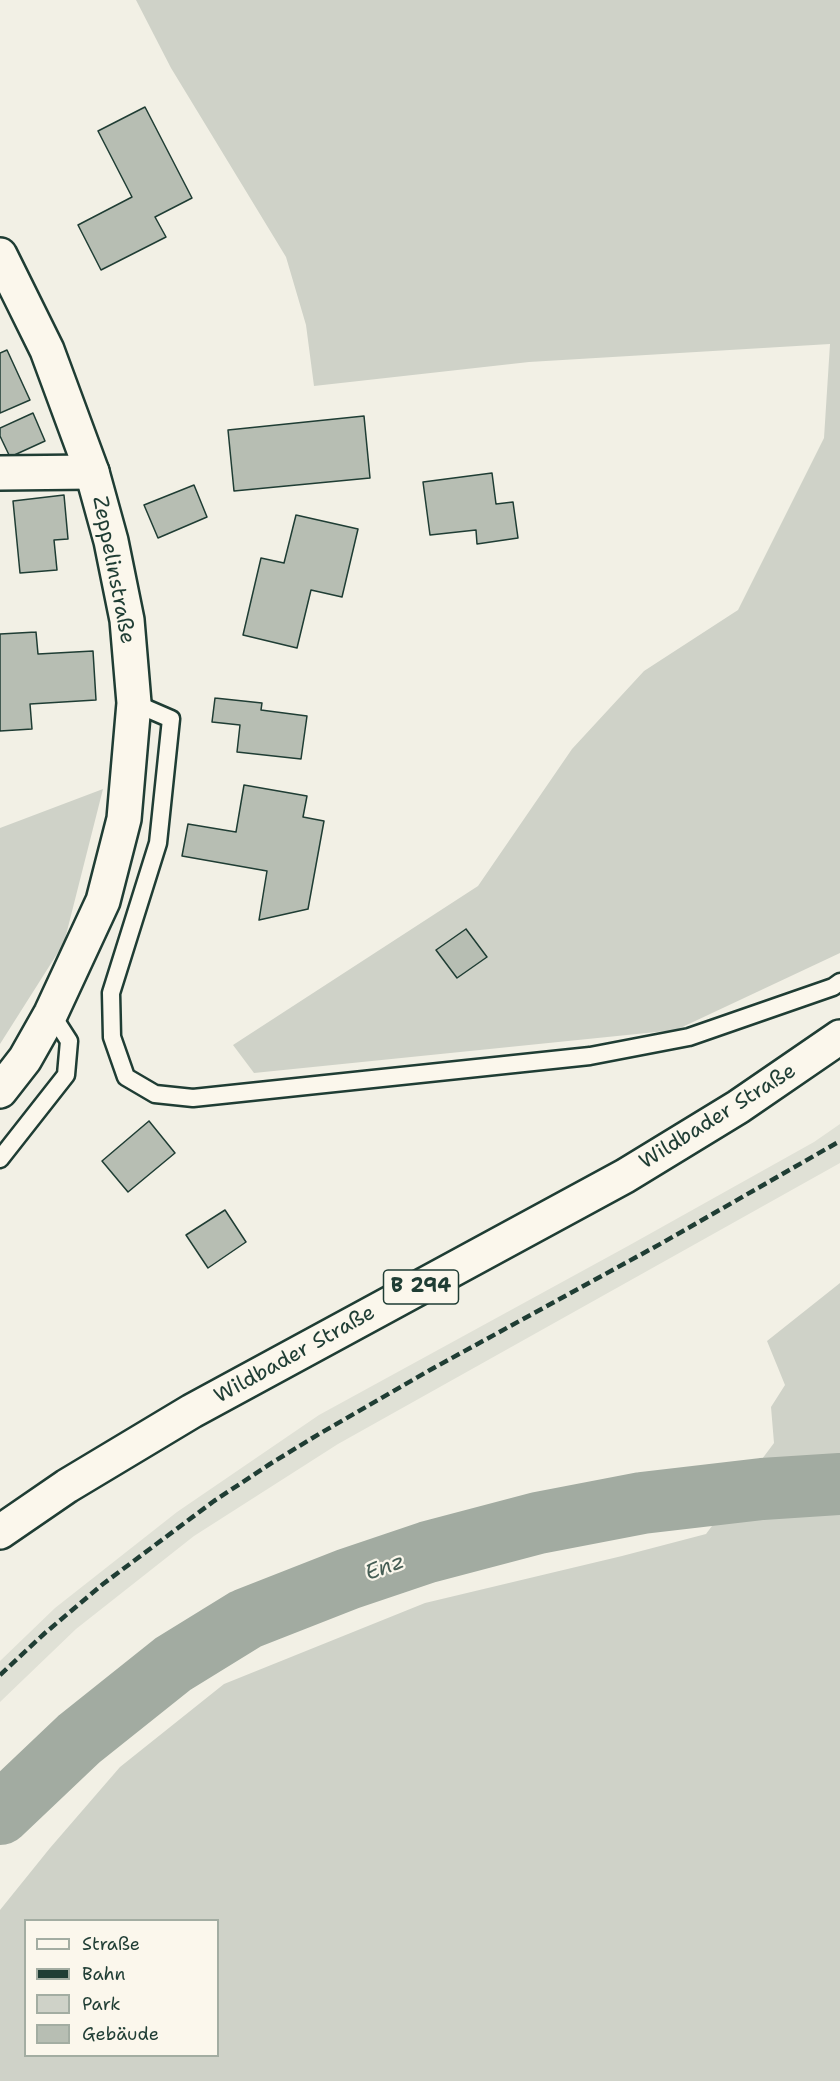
<!DOCTYPE html>
<meta charset="utf-8">
<style>
body{margin:0}
#map{position:relative;width:840px;height:2081px;overflow:hidden;background:#f2f0e5;font-family:"Shantell Sans",sans-serif}
canvas{display:block}
.legend{position:absolute;left:24px;top:1919px;width:195px;height:138px;box-sizing:border-box;background:#fbf7ec;border:2px solid #a3ada2;margin:0;padding:8px 10px;list-style:none;font-size:18px;color:#1f3d34}
.legend li{display:flex;align-items:center;gap:12px;height:30px}
.legend b{width:30px;border:2px solid #a3ada2}
</style>
<div id="map">
<canvas width="840" height="2081"></canvas>
<ul class="legend">
<li><b style="height:8px;background:#fbf7ec"></b>Straße</li>
<li><b style="height:8px;background:#1f3d34"></b>Bahn</li>
<li><b style="height:16px;background:#cfd2c8"></b>Park</li>
<li><b style="height:16px;background:#b7beb3"></b>Gebäude</li>
</ul>
</div>
<script>
const ctx = document.querySelector('canvas').getContext('2d');
ctx.lineJoin = 'round';
function paint(path, color) { ctx.fillStyle = color; ctx.fill(path, 'evenodd'); }
const poly = rows => new Path2D(rows.map(r => 'M' + r).join(''));
function stroke(path, color, width, dash) { ctx.strokeStyle = color; ctx.lineWidth = width; ctx.lineCap = dash ? 'butt' : 'round'; ctx.setLineDash(dash || []); ctx.stroke(path); }
function drawText(font, color, halo, rows, align = 'center') {
  ctx.font = font + ' "Shantell Sans",sans-serif'; ctx.lineWidth = 4.5; ctx.setLineDash([]); ctx.textBaseline = 'middle'; ctx.strokeStyle = halo; ctx.fillStyle = color; for (const [text, x, y, turn = 0] of rows) {
    ctx.save(); ctx.translate(x, y); ctx.rotate((+turn || 0) * Math.PI / 180); ctx.textAlign = isNaN(turn) ? turn : align; if (halo) ctx.strokeText(text, 0, 0); ctx.fillText(text, 0, 0); ctx.restore();
  }
}
const built = poly([
 [840,1124,840,1163,338,1444,194,1536,76,1629,0,1702,0,1661,55,1608,177,1512,319,1415,628,1246,814,1142]
]);
const green = poly([
 [136,0,840,0,840,953,676,1030,254,1073,233,1045,478,886,572,749,644,671,738,610,824,438,830,344,529,362,314,386,306,325,286,257,171,68],
 [103,789,64,943,0,1044,0,828],
 [840,1283,840,2081,0,2081,0,1910,50,1848,120,1767,224,1684,425,1603,622,1556,706,1534,774,1443,771,1407,785,1385,767,1341],
 [26,1920,218,1920,218,2056,26,2056]
]);
const river = poly([
 [0,1814,79,1739,173,1664,246,1619,348,1579,428,1552,538,1523,642,1503,762,1489,840,1484]
]);
const building = poly([
 [145,107,192,198,155,217,166,237,101,270,78,225,132,197,98,131,145,107],
 [7,350,30,400,0,413,0,353,7,350],
 [33,413,45,441,10,457,0,436,0,428,33,413],
 [364,416,370,478,234,491,228,430,364,416],
 [492,473,496,504,513,502,518,538,477,544,476,530,430,535,423,482,492,473],
 [194,485,207,517,158,538,144,505,194,485],
 [64,495,68,539,54,540,57,570,20,573,13,501,64,495],
 [296,515,358,529,342,597,311,590,297,648,243,635,261,558,284,563,296,515],
 [36,632,38,654,93,651,96,700,30,704,32,729,0,731,0,634,36,632],
 [215,698,262,703,261,710,307,716,301,759,237,752,240,725,212,722,215,698],
 [244,785,307,796,303,817,324,821,308,909,259,920,267,871,182,856,188,824,236,832,244,785],
 [466,929,487,957,457,978,436,950,466,929],
 [149,1121,175,1153,128,1192,102,1161,149,1121],
 [225,1210,246,1242,208,1268,186,1235,225,1210]
]);
const service = poly([
 [134,703,171,719,158,843,111,993,112,1037,126,1077,155,1094,193,1098,590,1056,689,1037,833,987,840,982],
 [0,1159,66,1075,69,1041,51,1013]
]);
const minor = poly([
 [0,473,92,472]
]);
const tertiary = poly([
 [0,255,47,350,92,472,111,541,127,620,134,703,124,819,103,901,51,1013,25,1059,0,1091]
]);
const primary = poly([
 [0,1532,67,1486,192,1411,625,1176,738,1107,840,1037]
]);
const rail = poly([
 [0,1675,45,1633,103,1584,214,1501,270,1464,319,1434,430,1370,662,1243,840,1141]
]);
const shields = [
 [421,1287,75]
];
const shieldNames = [
 ["B 294",421,1287]
];
const streetNames = [
 ["Zeppelinstraße",113,570,79],
 ["Wildbader Straße",718,1117,-32],
 ["Wildbader Straße",295,1355,-29]
];
const waterNames = [
 ["Enz",385,1568,-20]
];
paint(built, '#e0e1d6');
paint(green, '#cfd2c8');
stroke(river, '#a2aba1', 62);
paint(building, '#b7beb3');
stroke(building, '#1f3d34', 1.5);
stroke(service, '#1f3d34', 21);
stroke(minor, '#1f3d34', 38);
stroke(tertiary, '#1f3d34', 38);
stroke(primary, '#1f3d34', 38);
stroke(service, '#fbf7ec', 16);
stroke(minor, '#fbf7ec', 33);
stroke(tertiary, '#fbf7ec', 33);
stroke(primary, '#fbf7ec', 33);
stroke(rail, '#1f3d34', 4.5, [9, 4.5]);
for (const [x, y, w] of shields) { const box = new Path2D(); box.roundRect(x - w / 2, y - 17, w, 34, 4.5); ctx.fillStyle = '#fbf7ec'; ctx.fill(box); stroke(box, '#1f3d34', 1.5); }
drawText('bold 20px', '#1f3d34', null, shieldNames);
drawText('21px', '#1f3d34', '#fbf7ec', streetNames);
drawText('italic 22px', '#465e55', '#fbf7ec', waterNames);
</script>
